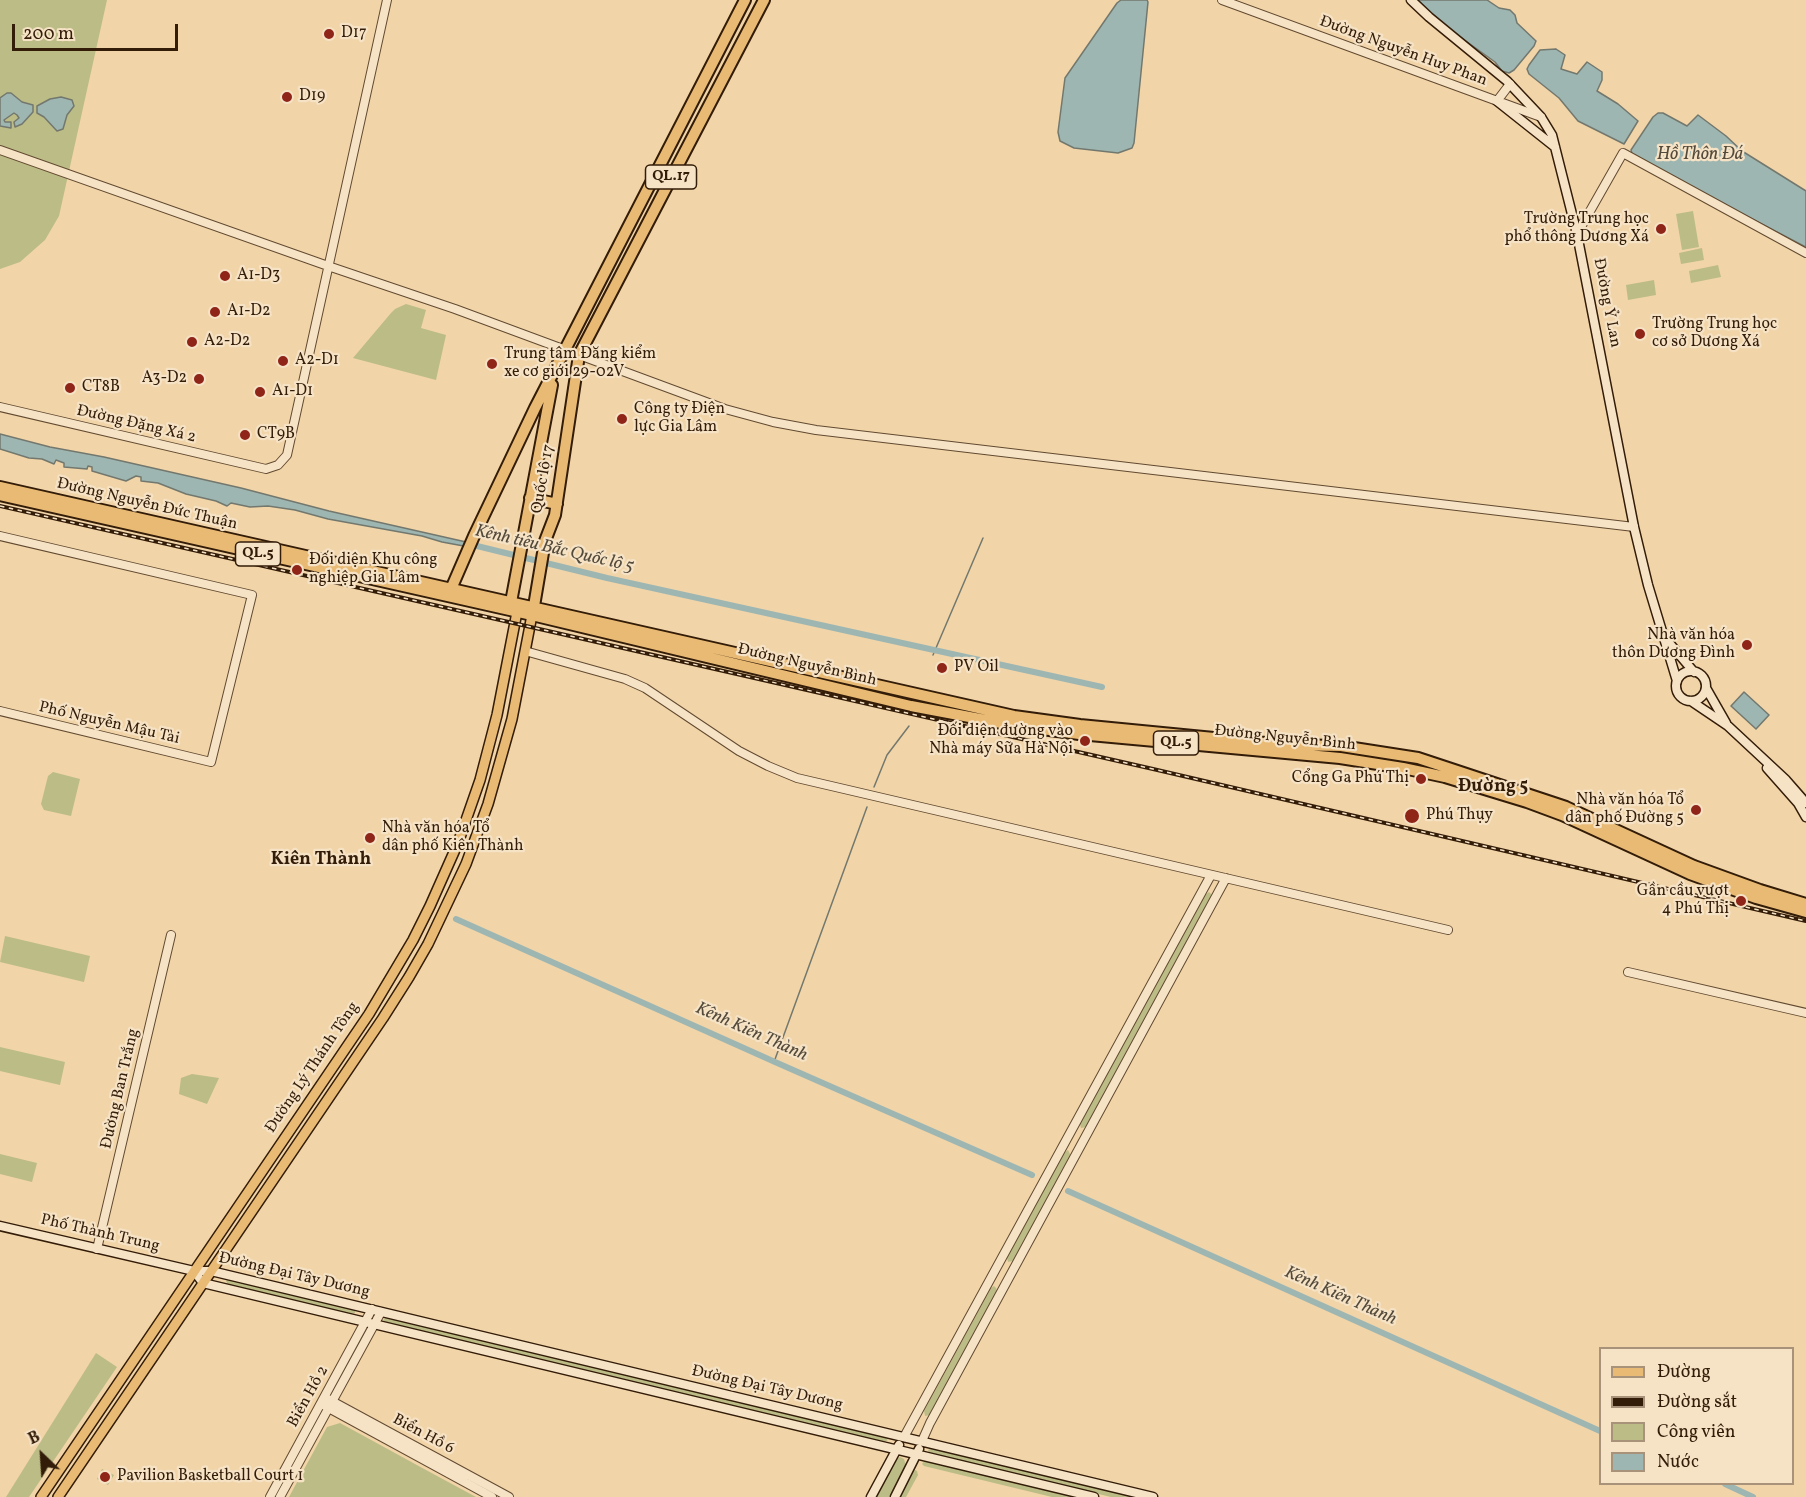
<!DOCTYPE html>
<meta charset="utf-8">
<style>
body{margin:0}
#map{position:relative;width:1806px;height:1497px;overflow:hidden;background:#f1d4a8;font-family:Vollkorn,serif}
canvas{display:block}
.legend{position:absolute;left:1599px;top:1347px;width:195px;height:138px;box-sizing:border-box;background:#f6e3c6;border:2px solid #a8937a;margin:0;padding:8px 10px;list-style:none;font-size:18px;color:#331c08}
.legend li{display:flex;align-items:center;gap:12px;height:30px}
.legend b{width:30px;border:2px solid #a8937a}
.north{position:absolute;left:12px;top:1425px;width:60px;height:60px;-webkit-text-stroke:4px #f6e3c6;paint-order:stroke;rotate:335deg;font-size:16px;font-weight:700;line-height:24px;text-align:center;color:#331c08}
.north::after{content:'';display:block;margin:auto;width:21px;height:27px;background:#331c08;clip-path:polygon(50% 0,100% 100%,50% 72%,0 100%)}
.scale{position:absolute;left:12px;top:24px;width:166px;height:27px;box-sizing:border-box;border:3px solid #331c08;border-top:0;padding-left:8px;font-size:18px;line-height:21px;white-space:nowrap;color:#331c08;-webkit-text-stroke:4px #f6e3c6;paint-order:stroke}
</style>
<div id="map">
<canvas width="1806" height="1497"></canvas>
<ul class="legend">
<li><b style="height:8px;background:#e8ba74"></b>Đường</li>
<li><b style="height:8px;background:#331c08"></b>Đường sắt</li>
<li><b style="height:16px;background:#bcbc86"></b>Công viên</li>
<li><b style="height:16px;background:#9eb6b2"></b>Nước</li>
</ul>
<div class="north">B</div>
<div class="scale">200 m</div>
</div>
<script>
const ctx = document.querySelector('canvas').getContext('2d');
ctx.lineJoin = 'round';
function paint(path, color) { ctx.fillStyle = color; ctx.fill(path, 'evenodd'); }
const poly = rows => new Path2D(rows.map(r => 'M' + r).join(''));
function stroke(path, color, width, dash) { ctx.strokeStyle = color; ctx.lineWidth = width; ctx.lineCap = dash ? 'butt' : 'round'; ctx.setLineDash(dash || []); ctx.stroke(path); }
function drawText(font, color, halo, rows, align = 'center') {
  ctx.font = font + ' Vollkorn,serif'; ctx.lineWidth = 4.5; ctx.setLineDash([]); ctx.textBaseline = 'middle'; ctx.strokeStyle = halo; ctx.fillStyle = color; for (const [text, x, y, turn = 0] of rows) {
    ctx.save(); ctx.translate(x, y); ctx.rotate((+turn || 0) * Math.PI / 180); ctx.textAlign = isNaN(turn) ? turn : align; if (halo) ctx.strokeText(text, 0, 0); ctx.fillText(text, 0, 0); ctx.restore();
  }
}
const green = poly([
 [0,0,107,0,59,216,45,240,20,262,0,269],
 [1693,211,1699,247,1682,250,1676,214],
 [1702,248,1704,260,1681,264,1679,253],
 [1718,265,1721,277,1691,283,1689,271],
 [1654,280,1656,295,1628,300,1626,285],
 [406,304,426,310,421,328,446,335,436,380,353,358,391,313,395,309],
 [53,772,80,779,71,816,44,810,41,804,48,776],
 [1209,892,1211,894,1211,898,1086,1127,1081,1128,1080,1124,1205,895],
 [5,936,90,956,84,982,0,962],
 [0,1047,65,1062,60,1085,0,1071],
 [192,1074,219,1078,207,1104,179,1094,181,1078],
 [1068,1150,1071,1156,1013,1261,1008,1262,1007,1258,1064,1153],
 [0,1154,37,1163,32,1182,0,1174],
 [228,1279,351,1308,355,1310,355,1313,350,1314,228,1285,226,1281],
 [994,1286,996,1288,997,1291,930,1415,925,1416,924,1411,991,1288],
 [387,1317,885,1437,888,1440,884,1442,387,1323,383,1320],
 [96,1353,117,1367,29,1497,6,1497],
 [340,1423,426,1470,476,1497,289,1497,327,1427],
 [932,1448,1137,1497,1111,1497,930,1454,928,1450],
 [900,1457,904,1459,906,1466,889,1497,875,1497,896,1459],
 [925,1460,1077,1497,1052,1497,924,1466,922,1464],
 [102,1469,114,1475,108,1485,97,1479],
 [915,1470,917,1471,918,1475,906,1497,899,1497,912,1472]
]);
const water = poly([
 [1121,0,1147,0,1148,2,1134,143,1132,148,1118,153,1074,148,1060,141,1058,132,1065,78,1117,3,1121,0],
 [1414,0,1487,0,1499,8,1510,10,1515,15,1517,23,1536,41,1534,46,1514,70,1509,73,1502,71,1495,62,1438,21,1414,0],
 [1556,49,1565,55,1561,69,1577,74,1587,62,1602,72,1602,80,1597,91,1618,104,1638,121,1624,144,1578,121,1559,98,1529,74,1527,69,1529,65,1540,50,1556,49],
 [7,93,11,93,22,102,33,105,33,112,22,124,15,127,14,122,19,118,17,115,14,113,4,120,5,122,11,122,11,128,0,126,0,98,7,93],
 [61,97,72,100,74,106,67,115,63,129,57,131,44,117,37,113,37,106,50,99,61,97],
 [1658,113,1663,113,1687,126,1698,115,1726,136,1742,151,1806,191,1806,247,1633,157,1631,150,1653,117,1658,113],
 [0,434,50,447,104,457,241,488,329,511,475,544,469,547,442,542,422,536,328,519,295,510,268,506,250,507,231,503,227,506,216,501,186,494,158,483,141,481,141,477,136,476,126,481,92,471,92,467,88,466,87,469,64,467,64,463,56,460,54,464,42,459,29,458,0,449,0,434],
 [1744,692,1769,715,1756,729,1731,706,1744,692]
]);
const stream = poly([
 [933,655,983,538],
 [874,787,887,755,909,726],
 [774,1062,867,807]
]);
const canal = poly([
 [469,544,607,578,1102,687],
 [456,919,775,1062,1032,1175],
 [1068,1191,1600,1431],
 [1725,1484,1753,1497]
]);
const tertiary = poly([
 [1222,0,1541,117],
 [1497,101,1510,84],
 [0,150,328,266,455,309,725,409,773,422,816,430,1634,527],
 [1577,234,1623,153,1806,253],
 [0,407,266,469,278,465,287,455,387,0],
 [0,536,252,595,211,762,0,711],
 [525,651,625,679,645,688,739,751,768,766,797,778,1448,930],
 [1628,972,1806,1013],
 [97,1249,171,935],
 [328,1399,509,1497],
 [325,1406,492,1497],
 [904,1437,1211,875],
 [922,1441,930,1423,1226,878],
 [270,1497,372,1309],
 [280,1497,381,1312]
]);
const secondary = poly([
 [1411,0,1429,17,1507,81,1541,117,1552,135,1577,234,1634,527,1648,585,1677,681],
 [1497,101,1555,147],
 [1665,638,1694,672],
 '1676 686a15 15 0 1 1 30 0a15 15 0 1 1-30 0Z',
 [1706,688,1726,723],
 [1691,701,1728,726,1786,780,1806,803],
 [1767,768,1798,803,1806,817],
 [0,1226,194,1271,211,1271,1153,1497],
 [194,1271,203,1283,1094,1497],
 [871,1497,899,1445],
 [895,1497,919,1449]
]);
const primary = poly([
 [41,1497,369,1014,413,940,430,906,458,843,480,780,497,715,517,612],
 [58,1497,383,1018,409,977,428,944,466,864,488,804,512,719,532,615]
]);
const trunk = poly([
 [0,487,1014,716,1080,725,1286,745,1341,746,1418,758,1566,807,1694,866,1760,890,1806,904],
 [0,495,532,615,911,706,1012,725,1079,734,1340,758,1403,768,1445,777,1527,802,1562,815,1690,874,1756,898,1806,912],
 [530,498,557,504],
 [451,589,474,536,535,408,745,0],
 [514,608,511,602,552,385],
 [533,612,545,541,555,515,579,355,764,0]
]);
const rail = poly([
 [0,506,1153,769,1806,921]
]);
const markers = [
 [329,34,6,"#8f2418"],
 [287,97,6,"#8f2418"],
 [1661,229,6,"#8f2418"],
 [225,276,6,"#8f2418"],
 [215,312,6,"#8f2418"],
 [1640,334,6,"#8f2418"],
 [192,342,6,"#8f2418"],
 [283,361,6,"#8f2418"],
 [492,364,6,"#8f2418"],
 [199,379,6,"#8f2418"],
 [70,388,6,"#8f2418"],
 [260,392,6,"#8f2418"],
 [622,419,6,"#8f2418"],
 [245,435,6,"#8f2418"],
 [297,570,6,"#8f2418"],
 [1747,645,6,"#8f2418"],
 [942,668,6,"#8f2418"],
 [1085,741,6,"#8f2418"],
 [1421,779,6,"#8f2418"],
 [1696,810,6,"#8f2418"],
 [1412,816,8,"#8f2418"],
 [370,838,6,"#8f2418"],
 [1741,901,6,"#8f2418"],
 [105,1477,6,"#8f2418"]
];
const shields = [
 [671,177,51],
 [258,554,45],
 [1176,743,45]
];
const shieldNames = [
 ["QL.17",671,177],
 ["QL.5",258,554],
 ["QL.5",1176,743]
];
const poiNames = [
 ["D17",341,34],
 ["D19",299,97],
 ["Trường Trung học",1649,220,"right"],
 ["phổ thông Dương Xá",1649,238,"right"],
 ["A1-D3",237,276],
 ["A1-D2",227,312],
 ["Trường Trung học",1652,325],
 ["cơ sở Dương Xá",1652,343],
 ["A2-D2",204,342],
 ["Trung tâm Đăng kiểm",504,355],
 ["xe cơ giới 29-02V",504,373],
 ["A2-D1",295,361],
 ["A3-D2",187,379,"right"],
 ["CT8B",82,388],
 ["A1-D1",272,392],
 ["Công ty Điện",634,410],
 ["lực Gia Lâm",634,428],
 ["CT9B",257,435],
 ["Đối diện Khu công",309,561],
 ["nghiệp Gia Lâm",309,579],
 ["Nhà văn hóa",1735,636,"right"],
 ["thôn Dương Đình",1735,654,"right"],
 ["PV Oil",954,668],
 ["Đối diện đường vào",1073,732,"right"],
 ["Nhà máy Sữa Hà Nội",1073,750,"right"],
 ["Cổng Ga Phú Thị",1409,779,"right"],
 ["Nhà văn hóa Tổ",1684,801,"right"],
 ["dân phố Đường 5",1684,819,"right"],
 ["Phú Thụy",1426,816],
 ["Nhà văn hóa Tổ",382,829],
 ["dân phố Kiên Thành",382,847],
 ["Gần cầu vượt",1729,892,"right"],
 ["4 Phú Thị",1729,910,"right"],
 ["Pavilion Basketball Court 1",117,1477]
];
const streetNames = [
 ["Đường Nguyễn Huy Phan",1403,52,20],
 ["Đường Ỷ Lan",1606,303,79],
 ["Đường Đặng Xá 2",136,425,13],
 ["Quốc lộ 17",544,479,-80],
 ["Đường Nguyễn Đức Thuận",147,505,13],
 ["Đường Nguyễn Bình",807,666,13],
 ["Phố Nguyễn Mậu Tài",109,724,13],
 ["Đường Nguyễn Bình",1285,739,6],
 ["Đường Lý Thánh Tông",313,1068,-56],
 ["Đường Ban Trắng",121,1089,-77],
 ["Phố Thành Trung",100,1234,13],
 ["Đường Đại Tây Dương",294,1276,13],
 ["Đường Đại Tây Dương",767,1389,13],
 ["Biển Hồ 2",309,1397,-61],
 ["Biển Hồ 6",423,1435,28]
];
const waterNames = [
 ["Hồ Thôn Đá",1700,156],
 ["Kênh tiêu Bắc Quốc lộ 5",554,550,13],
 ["Kênh Kiên Thành",751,1033,24],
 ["Kênh Kiên Thành",1340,1297,24]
];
const neighbourhoodNames = [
 ["Đường 5",1493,788],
 ["Kiên Thành",321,861]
];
paint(green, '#bcbc86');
paint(water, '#9eb6b2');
stroke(water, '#73786e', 1.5);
stroke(stream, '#73786e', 1.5);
stroke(canal, '#9eb6b2', 6);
stroke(tertiary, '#624a30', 10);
stroke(secondary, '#331c08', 11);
stroke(primary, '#331c08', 12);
stroke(trunk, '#331c08', 14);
stroke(tertiary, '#f6e3c6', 8);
stroke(secondary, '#f6e3c6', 8);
stroke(primary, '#e8ba74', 9);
stroke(trunk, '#e8ba74', 10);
stroke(rail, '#331c08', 4);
stroke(rail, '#f6e3c6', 1.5, [4.5]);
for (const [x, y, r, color] of markers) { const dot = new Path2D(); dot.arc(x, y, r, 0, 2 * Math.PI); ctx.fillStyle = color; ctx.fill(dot); stroke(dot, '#f6e3c6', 2); }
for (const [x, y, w] of shields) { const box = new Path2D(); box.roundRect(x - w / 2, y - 12, w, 24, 4.5); ctx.fillStyle = '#f6e3c6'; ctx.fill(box); stroke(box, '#331c08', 1.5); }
drawText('bold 15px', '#331c08', null, shieldNames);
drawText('16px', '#331c08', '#f6e3c6', poiNames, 'left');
drawText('16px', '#331c08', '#f6e3c6', streetNames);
drawText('italic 18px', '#534a3b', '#f6e3c6', waterNames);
drawText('bold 18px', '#331c08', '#f6e3c6', neighbourhoodNames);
</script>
